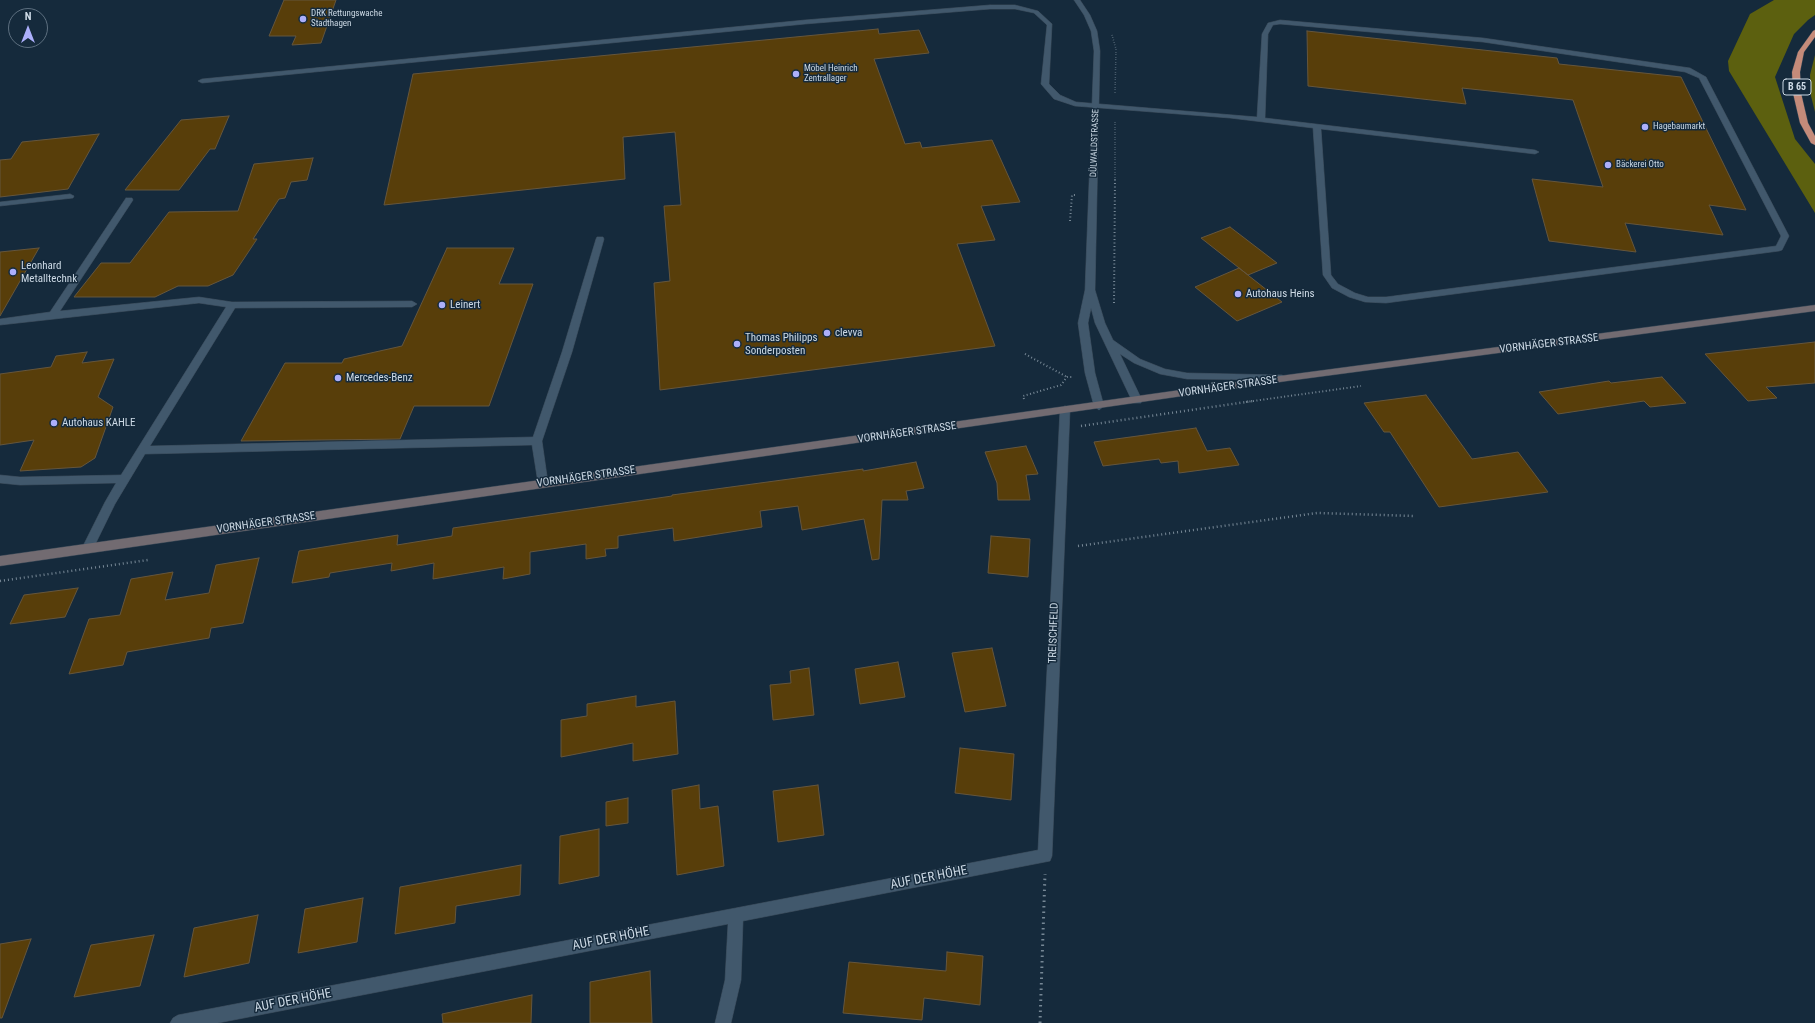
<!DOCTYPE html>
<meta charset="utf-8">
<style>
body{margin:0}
#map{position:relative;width:1815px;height:1023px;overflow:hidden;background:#152a3c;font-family:"Roboto Condensed",sans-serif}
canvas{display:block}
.north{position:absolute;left:8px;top:8px;width:40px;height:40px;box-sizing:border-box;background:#152a3c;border:1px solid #5e7080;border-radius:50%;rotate:0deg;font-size:11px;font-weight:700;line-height:16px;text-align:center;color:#ccd9e5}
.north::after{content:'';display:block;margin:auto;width:14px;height:18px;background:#acaffb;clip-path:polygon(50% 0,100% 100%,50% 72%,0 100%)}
</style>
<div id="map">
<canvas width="1815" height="1023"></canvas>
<div class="north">N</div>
</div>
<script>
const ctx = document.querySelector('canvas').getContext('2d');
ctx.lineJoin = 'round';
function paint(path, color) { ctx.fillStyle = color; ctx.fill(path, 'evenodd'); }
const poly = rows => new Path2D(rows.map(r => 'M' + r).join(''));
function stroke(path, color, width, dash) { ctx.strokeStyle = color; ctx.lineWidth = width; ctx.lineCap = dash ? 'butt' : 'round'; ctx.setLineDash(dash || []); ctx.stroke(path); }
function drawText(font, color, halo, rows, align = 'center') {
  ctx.font = font + ' "Roboto Condensed",sans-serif'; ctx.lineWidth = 3; ctx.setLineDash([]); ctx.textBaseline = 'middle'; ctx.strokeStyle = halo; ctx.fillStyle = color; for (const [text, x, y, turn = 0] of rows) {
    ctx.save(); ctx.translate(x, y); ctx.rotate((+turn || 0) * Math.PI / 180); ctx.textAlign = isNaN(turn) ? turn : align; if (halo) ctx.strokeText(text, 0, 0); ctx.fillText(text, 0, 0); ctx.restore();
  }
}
const forest = poly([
 [1774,0,1815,0,1815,15,1808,20,1794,34,1775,77,1795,139,1815,164,1815,213,1729,71,1728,61,1750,14],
 [1815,55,1815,112,1811,96,1810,75]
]);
const building = poly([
 [284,0,336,0,321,43,292,45,296,36,269,36,284,0],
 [878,29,879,34,919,30,929,53,874,59,905,144,920,142,922,148,992,140,1020,202,981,206,995,240,957,244,995,346,660,390,654,283,670,281,664,206,681,205,675,132,623,137,625,179,384,205,413,74,878,29],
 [1307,31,1557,58,1559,64,1681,77,1746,210,1709,205,1723,235,1625,223,1636,252,1549,241,1532,179,1603,187,1573,100,1462,88,1466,104,1308,86,1307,31],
 [229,116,215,149,210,149,179,190,125,190,181,120,229,116],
 [99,134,68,189,0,197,0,160,11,159,22,142,99,134],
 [313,158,307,180,291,182,285,198,279,199,253,239,257,239,233,275,208,286,178,286,155,297,74,297,101,263,130,263,169,212,238,211,254,164,313,158],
 [1230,227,1277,263,1248,275,1201,238,1230,227],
 [39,248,0,316,0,252,39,248],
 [447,248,514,248,499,284,533,284,489,406,414,406,400,439,241,441,285,363,342,363,344,359,402,346,447,248],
 [1239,268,1282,302,1237,321,1195,287,1239,268],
 [1815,342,1815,383,1766,387,1777,398,1748,401,1705,354,1815,342],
 [87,352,82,363,114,359,98,397,113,407,95,458,81,467,20,471,34,440,0,445,0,374,51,367,56,356,87,352],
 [1662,377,1686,403,1650,407,1644,401,1558,414,1539,392,1609,381,1611,383,1662,377],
 [1426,395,1472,459,1518,452,1548,492,1439,507,1390,432,1384,432,1364,403,1426,395],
 [1196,428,1207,451,1230,448,1239,465,1179,473,1178,461,1161,463,1159,459,1103,466,1094,442,1196,428],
 [1026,446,1038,474,1026,475,1030,500,998,500,997,483,985,452,1026,446],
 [916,462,924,488,906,491,908,500,882,500,879,559,872,560,864,519,802,530,798,506,760,511,762,527,674,541,673,528,618,536,618,548,605,549,606,556,586,559,586,544,530,552,530,574,503,579,504,567,433,579,434,563,391,571,392,563,330,573,329,577,292,583,299,551,398,535,397,545,452,536,453,528,672,496,672,495,863,469,863,471,916,462],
 [991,536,1030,539,1028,577,988,573,991,536],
 [259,558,243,623,211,628,209,638,127,652,123,665,69,674,89,619,120,615,131,579,173,572,165,600,209,593,216,565,259,558],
 [78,588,65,617,10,624,24,595,78,588],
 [992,648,1006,706,965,712,952,653,992,648],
 [898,662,905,697,860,704,855,669,898,662],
 [809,668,814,715,773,720,770,685,791,683,790,671,809,668],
 [636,696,636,707,675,701,678,754,633,761,633,743,561,757,561,720,587,716,587,704,636,696],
 [960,748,1014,754,1011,800,955,793,960,748],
 [699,785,700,809,718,806,724,866,677,875,672,790,699,785],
 [818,785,824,835,778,842,773,791,818,785],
 [628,798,628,823,606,826,606,802,628,798],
 [599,829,599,876,559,884,560,836,599,829],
 [521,865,520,895,456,906,455,923,395,934,400,887,521,865],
 [363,898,357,942,298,953,305,909,363,898],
 [258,915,249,963,184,977,194,928,258,915],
 [154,935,140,986,74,997,91,945,154,935],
 [31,939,2,1018,0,1018,0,944,31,939],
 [947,952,983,956,980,1005,924,998,922,1020,843,1013,849,962,946,971,947,952],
 [650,971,652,1023,590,1023,590,982,650,971],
 [532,995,531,1023,443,1023,442,1014,532,995]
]);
const pathFar3 = poly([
 [1112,35,1116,49,1115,93],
 [1115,180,1115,122]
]);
const pathFar2 = poly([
 [1070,221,1072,195,1076,195],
 [1114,303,1115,179],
 [1025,354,1067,377],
 [1024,399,1023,396,1061,385,1067,377,1073,377],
 [1246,402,1361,386]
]);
const pathFar1 = poly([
 [1081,426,1253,401],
 [1078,546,1317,513,1414,516],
 [0,581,148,560]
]);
const path = poly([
 [1040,1023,1045,874]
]);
const service = poly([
 [990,5,1015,5,1038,11,1052,24,1049,84,1060,95,1076,102,1257,117,1262,34,1268,23,1280,20,1483,38,1690,68,1706,77,1789,236,1782,250,1779,251,1386,303,1365,302,1349,297,1332,288,1323,275,1313,128,1230,118,1075,106,1054,99,1041,84,1047,25,1034,13,1015,9,990,9,805,24,202,83,198,81,202,79,805,20,990,5],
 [1280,24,1483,42,1685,72,1699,78,1781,236,1776,246,1386,297,1368,297,1355,293,1338,284,1331,275,1321,129,1535,154,1539,152,1535,150,1265,118,1268,34,1273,25,1280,24],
 [70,194,74,196,73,198,0,206,0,202,70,194],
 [126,198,132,198,133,200,60,311,199,297,232,302,412,301,417,304,412,307,235,308,150,446,533,437,562,352,596,239,597,237,603,237,604,239,572,352,542,441,548,483,547,486,539,486,538,483,532,445,145,454,115,504,92,551,84,551,82,548,105,502,116,483,20,485,0,483,0,475,20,477,121,475,226,307,199,303,0,325,0,319,50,312,126,198]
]);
const minor = poly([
 [1065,406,1070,410,1052,856,1050,861,743,921,741,980,731,1023,715,1023,725,980,728,924,218,1023,170,1023,173,1018,178,1015,1038,850,1060,410,1065,406]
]);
const tertiary = poly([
 [1074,0,1080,0,1090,15,1097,31,1100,51,1095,290,1105,323,1113,340,1140,359,1165,369,1187,373,1282,375,1287,378,1285,380,1187,379,1160,374,1134,363,1120,354,1142,400,1141,403,1133,403,1095,323,1091,308,1088,323,1095,373,1104,406,1099,410,1094,406,1085,373,1078,323,1085,290,1094,51,1091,31,1084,15,1074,0]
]);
const secondary = poly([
 [1815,305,1815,311,1287,381,0,566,0,556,1287,375,1815,305]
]);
const trunk = poly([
 [1815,30,1815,37,1804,52,1800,72,1801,93,1808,123,1815,136,1815,145,1811,143,1800,123,1793,93,1792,72,1798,52,1813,31,1815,30]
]);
const markers = [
 [303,19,4,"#acaffb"],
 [796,74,4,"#acaffb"],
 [1645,127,4,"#acaffb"],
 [1608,165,4,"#acaffb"],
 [13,272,4,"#acaffb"],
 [1238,294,4,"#acaffb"],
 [442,305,4,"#acaffb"],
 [827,333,4,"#acaffb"],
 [737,344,4,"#acaffb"],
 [338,378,4,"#acaffb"],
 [54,423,4,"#acaffb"]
];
const farPoinames = [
 ["DRK Rettungswache",311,14],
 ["Stadthagen",311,24],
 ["Möbel Heinrich",804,69],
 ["Zentrallager",804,79],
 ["Hagebaumarkt",1653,127],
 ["Bäckerei Otto",1616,165]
];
const farStreetnames = [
 ["DÜLWALDSTRASSE",1095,143,-88]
];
const shields = [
 [1797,87,28]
];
const shieldNames = [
 ["B 65",1797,87]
];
const poiNames = [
 ["Leonhard",21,266],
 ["Metalltechnk",21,279],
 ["Autohaus Heins",1246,294],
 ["Leinert",450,305],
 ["clevva",835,333],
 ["Thomas Philipps",745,338],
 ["Sonderposten",745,351],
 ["Mercedes-Benz",346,378],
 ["Autohaus KAHLE",62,423]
];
const streetNames = [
 ["VORNHÄGER STRASSE",1549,344,-7],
 ["VORNHÄGER STRASSE",1228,387,-8],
 ["VORNHÄGER STRASSE",907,433,-8],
 ["VORNHÄGER STRASSE",586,477,-8],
 ["VORNHÄGER STRASSE",266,523,-8],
 ["TREISCHFELD",1054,633,-88]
];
const nearStreetnames = [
 ["AUF DER HÖHE",929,878,-11],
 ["AUF DER HÖHE",611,939,-11],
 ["AUF DER HÖHE",293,1001,-11]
];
paint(forest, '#5c600f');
paint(building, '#583e0a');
stroke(building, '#65563d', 1);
stroke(service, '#364655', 1);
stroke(minor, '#364655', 1);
stroke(tertiary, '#364655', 1);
stroke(secondary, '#364655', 1);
stroke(trunk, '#364655', 1);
stroke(pathFar3, '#768795', 1.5, [0.5, 2]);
stroke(pathFar2, '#768795', 2, [1, 2.5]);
stroke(pathFar1, '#768795', 2.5, [1, 3]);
stroke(path, '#768795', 3, [1.5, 4]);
paint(service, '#41586c');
paint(minor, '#41586c');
paint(tertiary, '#41586c');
paint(secondary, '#726b71');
paint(trunk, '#c48b7a');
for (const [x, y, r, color] of markers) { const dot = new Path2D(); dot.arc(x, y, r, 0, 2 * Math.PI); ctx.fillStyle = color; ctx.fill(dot); stroke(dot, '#152a3c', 1.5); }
drawText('9px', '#ccd9e5', '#152a3c', farPoinames, 'left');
drawText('9px', '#ccd9e5', '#152a3c', farStreetnames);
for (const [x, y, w] of shields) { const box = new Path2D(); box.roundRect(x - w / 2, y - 8, w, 16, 3); ctx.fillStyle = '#152a3c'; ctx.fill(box); stroke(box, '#ccd9e5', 1); }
drawText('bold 10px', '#ccd9e5', null, shieldNames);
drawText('11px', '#ccd9e5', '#152a3c', poiNames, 'left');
drawText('11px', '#ccd9e5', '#152a3c', streetNames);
drawText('13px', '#ccd9e5', '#152a3c', nearStreetnames);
</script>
